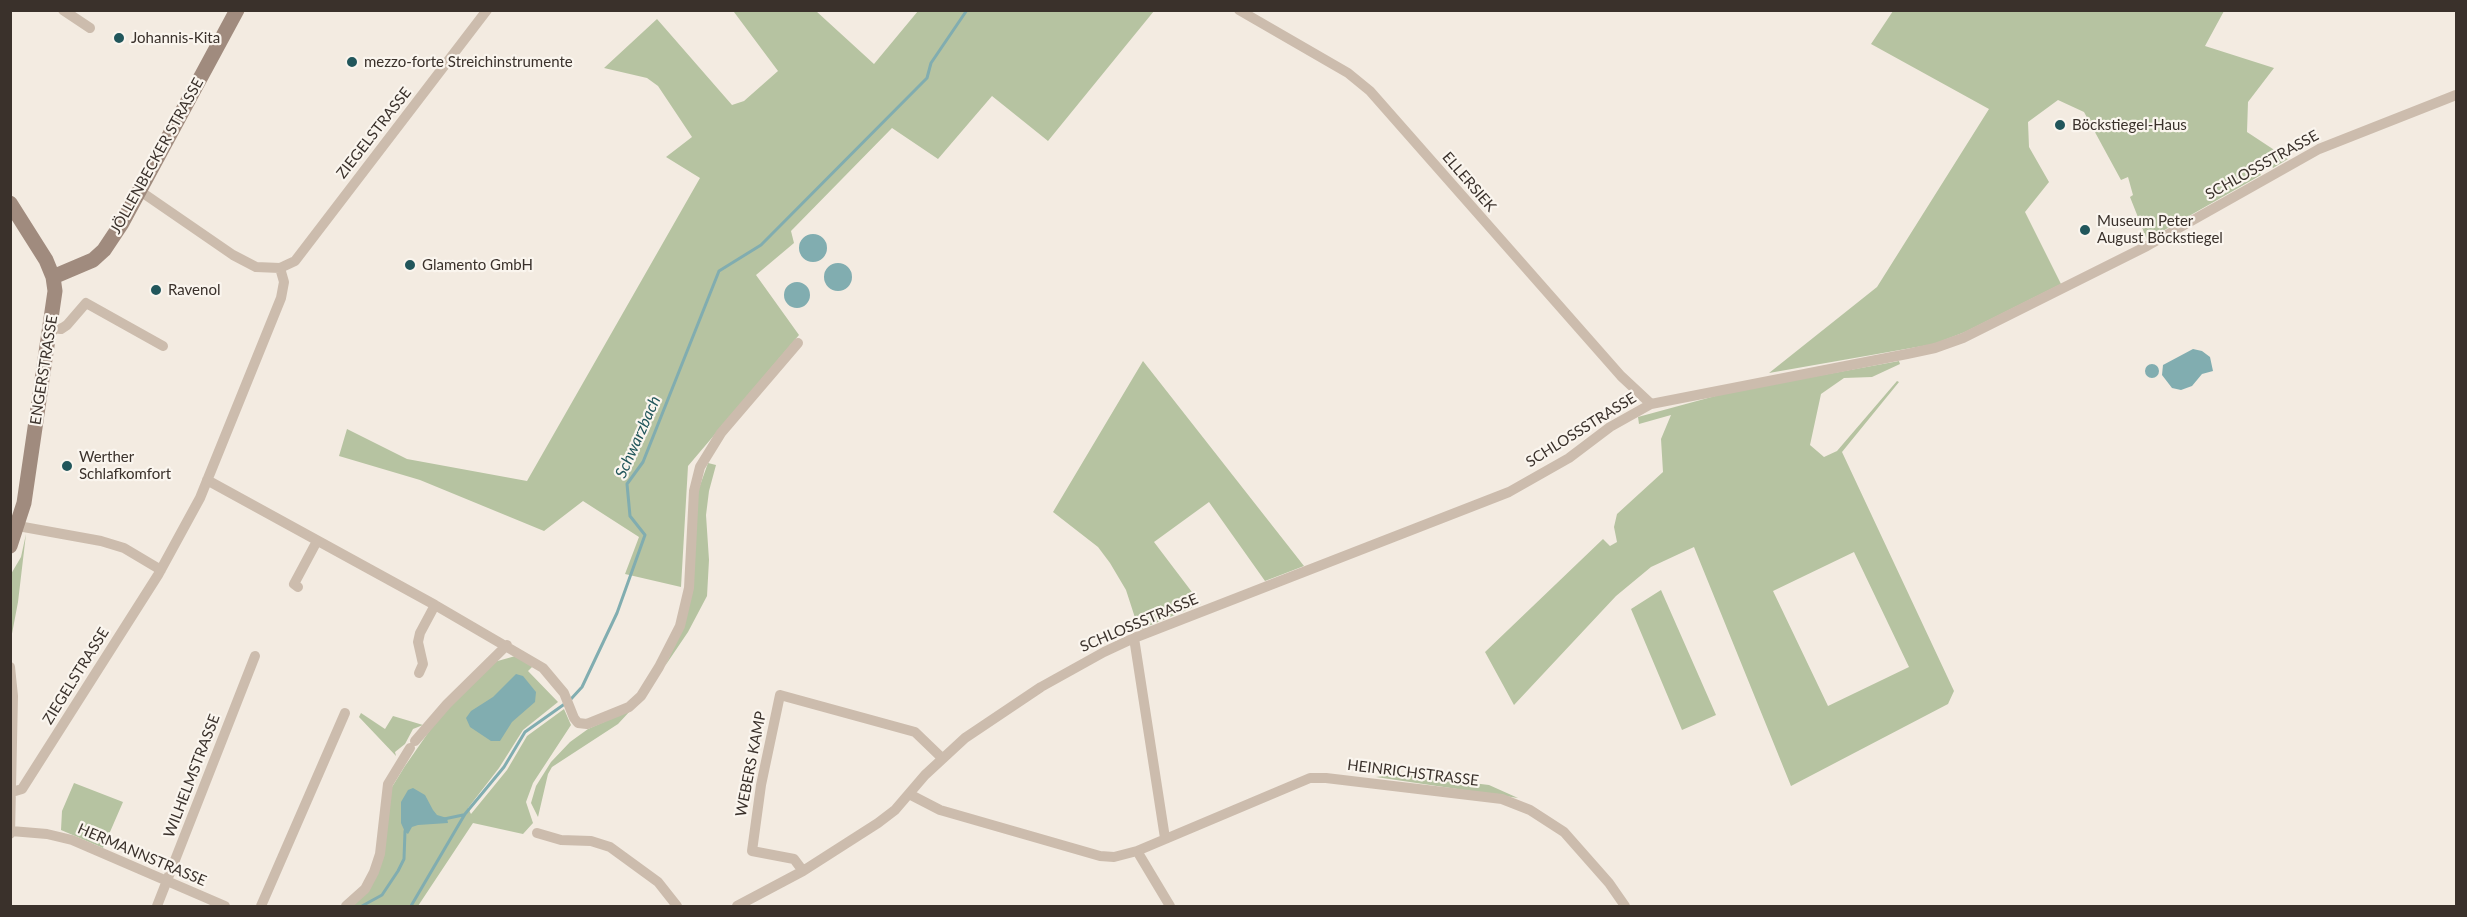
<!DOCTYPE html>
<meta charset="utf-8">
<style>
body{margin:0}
#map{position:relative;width:2467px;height:917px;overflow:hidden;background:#f3ebe1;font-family:Lato,sans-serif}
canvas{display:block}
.frame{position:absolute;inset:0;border:12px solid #3a312b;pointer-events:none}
</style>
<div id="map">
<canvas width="2467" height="917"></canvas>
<div class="frame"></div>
</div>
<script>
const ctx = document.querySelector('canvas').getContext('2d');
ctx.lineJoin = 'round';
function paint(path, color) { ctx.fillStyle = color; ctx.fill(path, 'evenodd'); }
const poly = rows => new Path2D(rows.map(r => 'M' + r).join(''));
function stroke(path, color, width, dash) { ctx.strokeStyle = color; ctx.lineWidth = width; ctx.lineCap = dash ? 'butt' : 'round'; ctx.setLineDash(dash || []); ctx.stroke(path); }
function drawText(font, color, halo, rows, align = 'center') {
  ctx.font = font + ' Lato,sans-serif'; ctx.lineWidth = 4.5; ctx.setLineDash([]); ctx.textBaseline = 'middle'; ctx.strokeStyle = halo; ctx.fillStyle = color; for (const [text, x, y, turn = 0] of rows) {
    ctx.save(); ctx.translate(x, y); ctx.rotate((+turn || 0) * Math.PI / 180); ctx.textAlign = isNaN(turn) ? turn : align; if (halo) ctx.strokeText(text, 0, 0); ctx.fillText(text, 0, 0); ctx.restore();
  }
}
const green = poly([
 [736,11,816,11,874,64,918,11,1154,11,1048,141,992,96,938,159,892,128,791,231,794,243,756,275,799,335,688,466,681,587,625,574,639,537,583,501,544,531,420,480,339,456,347,429,407,459,527,481,700,178,666,157,692,137,658,86,647,78,604,68,657,19,732,105,744,101,778,71,734,12],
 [1893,11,2224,11,2205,46,2274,68,2248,102,2247,132,2288,159,2273,168,2269,161,2257,168,2261,175,2147,240,2130,197,2133,195,2128,177,2121,180,2084,112,2058,100,2028,122,2029,147,2049,182,2025,212,2061,284,1965,332,1934,344,1769,373,1877,287,1989,109,1871,44],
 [1143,361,1304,566,1265,581,1209,502,1154,542,1201,604,1139,630,1126,590,1110,563,1098,547,1053,512],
 [1899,361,1900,364,1872,377,1844,378,1821,394,1810,445,1824,457,1837,451,1897,381,1899,382,1842,452,1954,691,1948,704,1791,786,1694,547,1651,567,1616,596,1514,705,1485,652,1603,539,1610,546,1617,542,1614,527,1617,514,1663,472,1661,439,1671,415,1639,424,1638,417,1730,392],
 [1854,552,1909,667,1828,706,1773,591],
 [708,463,716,465,709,491,706,515,709,560,707,596,688,632,665,666,683,628,698,491],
 [26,534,18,602,11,639,11,574,21,557],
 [1661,590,1716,715,1682,730,1631,609],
 [519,655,534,665,528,671,558,702,523,730,499,768,468,808,471,814,507,770,527,736,564,709,571,725,533,783,526,802,533,823,523,834,473,823,418,906,350,906,367,891,392,787,405,766,437,720,494,662],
 [631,710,618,724,552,767,548,774,538,817,531,803,536,786,551,762,570,742,588,729],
 [361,713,385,729,393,716,423,725,413,729,405,744,395,752,396,756,359,717],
 [1399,774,1489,785,1518,798,1376,777],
 [74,783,123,802,103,848,61,830,62,811]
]);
const water = poly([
 '799 248a14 14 0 1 1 28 0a14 14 0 1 1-28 0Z',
 '824 277a14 14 0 1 1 28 0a14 14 0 1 1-28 0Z',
 '784 295a13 13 0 1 1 26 0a13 13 0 1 1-26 0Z',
 [2193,349,2202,351,2210,357,2213,371,2202,374,2192,386,2181,390,2172,388,2162,375,2163,365],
 '2145 371a7 7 0 1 1 14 0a7 7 0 1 1-14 0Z',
 [516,674,523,676,536,692,535,702,512,722,500,741,491,741,470,727,466,718,471,711,493,697],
 [413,788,425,795,433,810,437,815,447,818,448,823,418,825,412,827,408,834,405,832,401,823,401,802,408,790]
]);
const stream = poly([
 [571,699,582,687,617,613,645,535,630,516,627,484,643,462,719,271,761,245,927,78,931,63,967,10],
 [444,819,463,815],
 [362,906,382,895,398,871,404,859,405,831],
 [411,906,465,814,504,767,525,732,566,703]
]);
const street = poly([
 [63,10,90,28],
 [1239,10,1348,73,1370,91,1621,376,1651,404],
 [140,191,233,255,256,267,280,268,295,261,487,10],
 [51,328,61,329,67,325,86,303,163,346],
 [207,480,435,605,543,668,564,693,574,718,578,723,587,724,629,707,641,696,659,667,680,626,689,588,694,491,700,467,721,433,798,343],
 [18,526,101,541,124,548,161,570],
 [298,587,294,584,317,541],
 [1134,638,1165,838],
 [10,667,13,696,10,834],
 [419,673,423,664,418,642,420,633,435,605],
 [415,741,447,704,507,645],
 [12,792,22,789,158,575,200,498,281,298,284,282,280,268],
 [909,794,940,810,1100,856,1114,857,1137,851,1310,778,1326,778,1502,799,1530,810,1564,832,1609,883,1625,906],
 [11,831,47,834,72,840,225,906],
 [537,833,561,840,591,841,610,847,658,882,677,906],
 [1137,851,1170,906],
 [803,871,794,859,752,851,761,785,780,695,915,732,942,758],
 [157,906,255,656],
 [261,906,345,713],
 [346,906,365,889,374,872,380,854,388,784,410,748],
 [737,906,803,871,878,823,895,810,925,775,965,738,1041,687,1104,652,1134,638,1509,492,1569,458,1610,427,1651,404,1907,354,1935,348,1963,338,2147,246,2319,149,2456,95]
]);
const secondary = poly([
 [10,203,46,260,53,277,55,291,24,503,10,546],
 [53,277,93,260,104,250,122,223,237,10]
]);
const markers = [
 [119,38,6,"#21565b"],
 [352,62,6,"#21565b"],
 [2060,125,6,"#21565b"],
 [2085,230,6,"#21565b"],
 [410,265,6,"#21565b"],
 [156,290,6,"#21565b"],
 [67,466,6,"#21565b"]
];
const poiNames = [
 ["Johannis-Kita",131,38],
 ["mezzo-forte Streichinstrumente",364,62],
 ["Böckstiegel-Haus",2072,125],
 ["Museum Peter",2097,221],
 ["August Böckstiegel",2097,238],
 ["Glamento GmbH",422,265],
 ["Ravenol",168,290],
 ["Werther",79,457],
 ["Schlafkomfort",79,474]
];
const streetNames = [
 ["ZIEGELSTRASSE",374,133,-52],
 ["JÖLLENBECKER STRASSE",157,156,-61],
 ["SCHLOSSSTRASSE",2262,165,-29],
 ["ELLERSIEK",1469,182,49],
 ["ENGERSTRASSE",44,370,-81],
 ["SCHLOSSSTRASSE",1581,430,-32],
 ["SCHLOSSSTRASSE",1139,623,-23],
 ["ZIEGELSTRASSE",76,676,-58],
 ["WEBERS KAMP",751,764,-79],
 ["HEINRICHSTRASSE",1413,773,7],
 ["WILHELMSTRASSE",192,776,-69],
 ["HERMANNSTRASSE",142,855,23]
];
const waterNames = [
 ["Schwarzbach",638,437,-66]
];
paint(green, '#b6c3a1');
paint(water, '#81adb0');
stroke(stream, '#81adb0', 3);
stroke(street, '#ccbcad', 10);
stroke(secondary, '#a08b7e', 15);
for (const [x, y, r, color] of markers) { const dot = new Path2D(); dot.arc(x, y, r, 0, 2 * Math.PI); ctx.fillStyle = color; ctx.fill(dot); stroke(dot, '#faf5ee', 2); }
drawText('15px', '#3a312b', '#faf5ee', poiNames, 'left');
drawText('15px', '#3a312b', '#faf5ee', streetNames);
drawText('italic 16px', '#21565b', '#faf5ee', waterNames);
</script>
